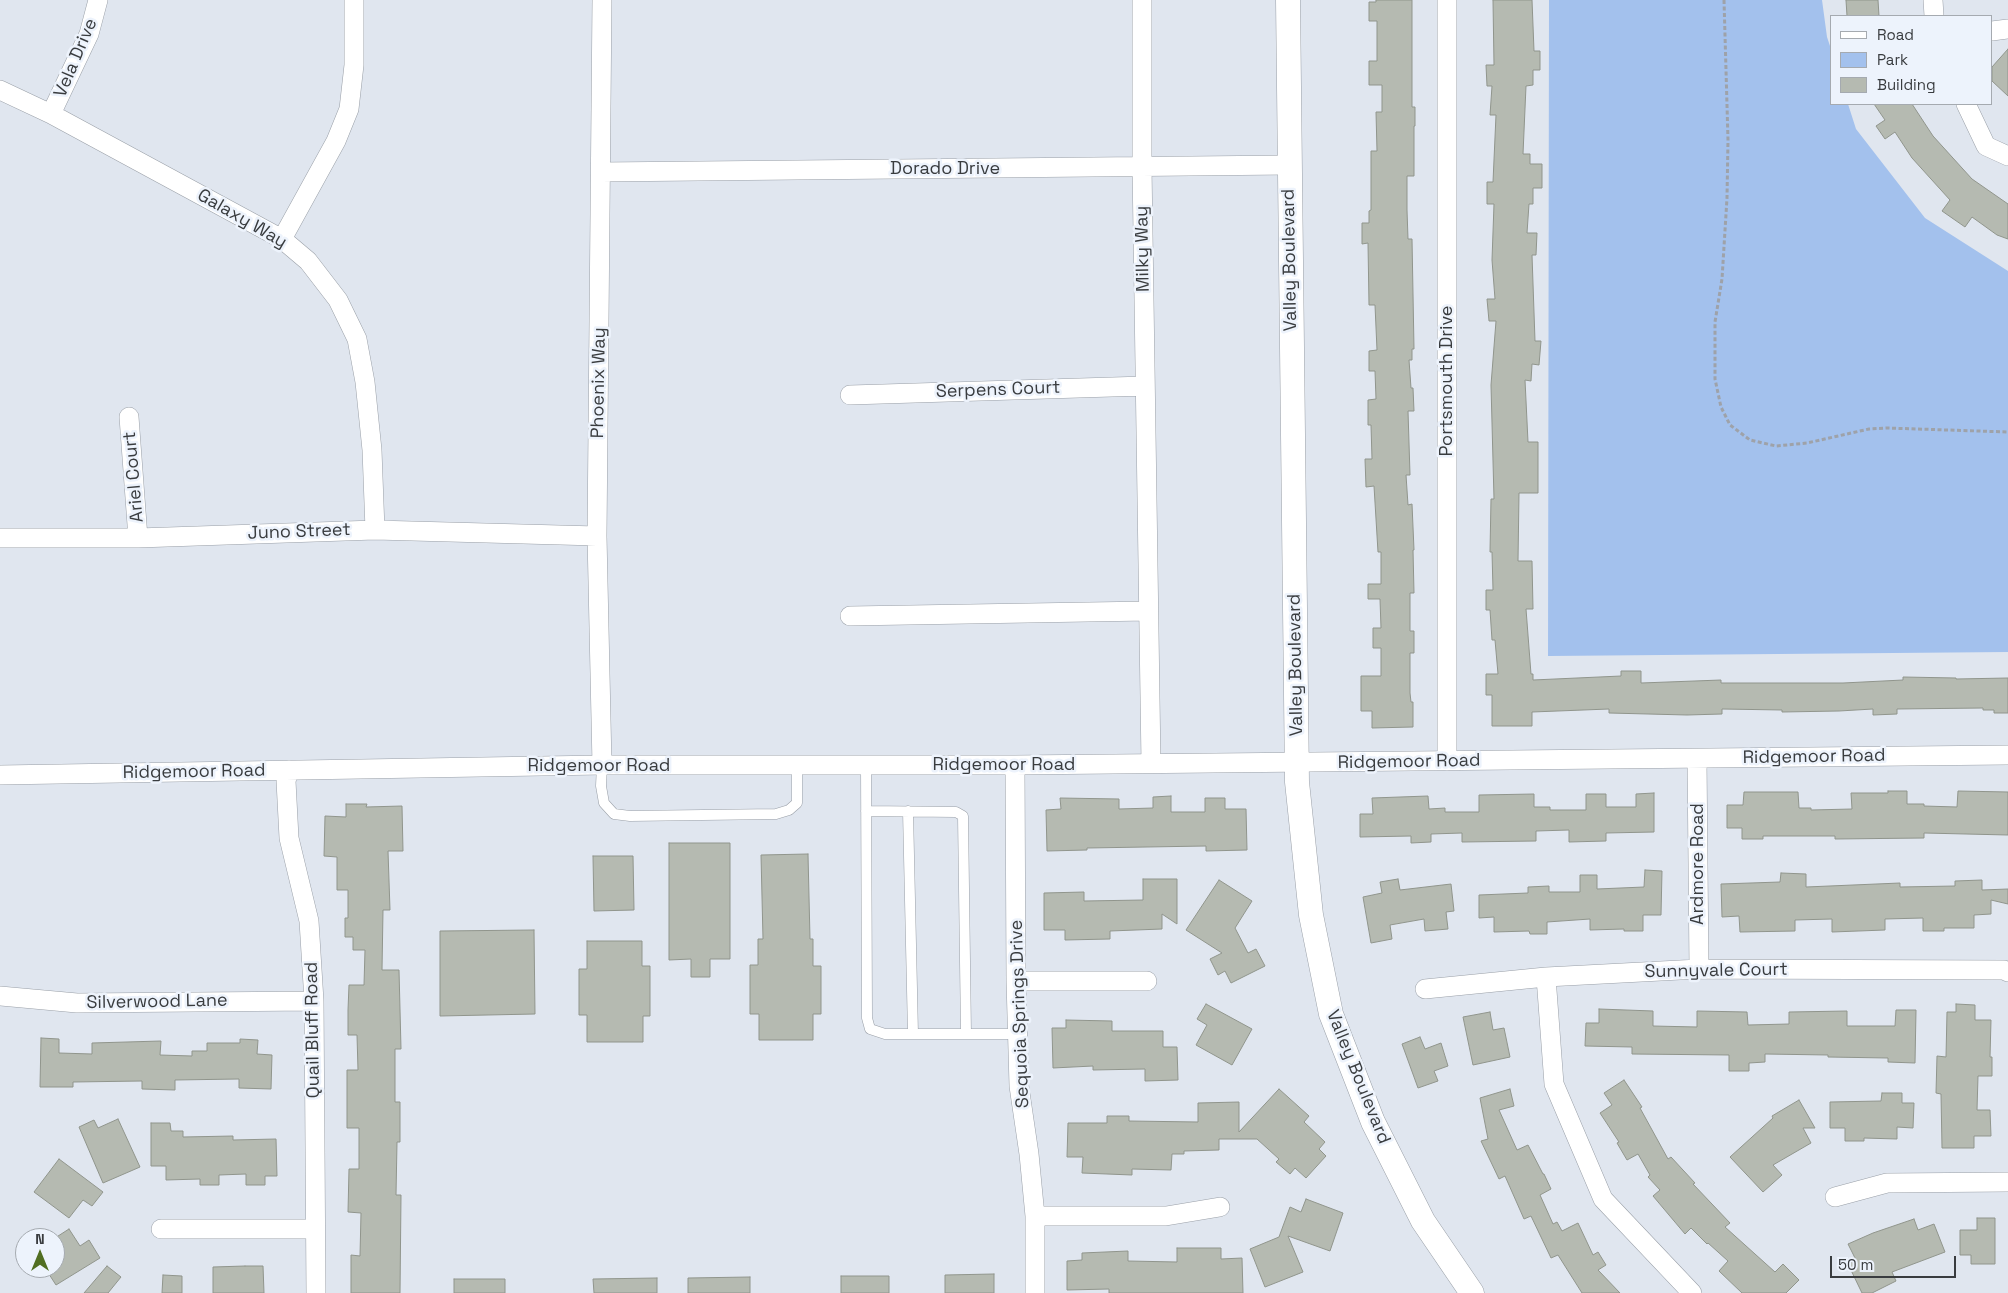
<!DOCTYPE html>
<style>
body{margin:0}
#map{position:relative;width:2008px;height:1293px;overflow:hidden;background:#e0e6ef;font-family:"Space Grotesk",sans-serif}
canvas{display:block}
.legend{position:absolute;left:1830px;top:15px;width:162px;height:90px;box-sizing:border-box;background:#edf3fc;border:1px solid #a5aab0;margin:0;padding:6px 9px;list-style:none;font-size:15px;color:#393c3f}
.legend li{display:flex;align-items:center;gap:10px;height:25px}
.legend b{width:25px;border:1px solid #a5aab0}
.north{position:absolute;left:15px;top:1228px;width:50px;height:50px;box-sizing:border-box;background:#edf3fc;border:1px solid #a5aab0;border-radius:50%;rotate:0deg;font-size:14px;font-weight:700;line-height:20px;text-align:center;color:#393c3f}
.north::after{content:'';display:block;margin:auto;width:18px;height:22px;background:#516e22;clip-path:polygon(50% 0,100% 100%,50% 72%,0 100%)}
.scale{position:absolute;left:1830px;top:1256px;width:126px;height:22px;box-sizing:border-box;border:2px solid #393c3f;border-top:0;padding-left:6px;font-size:15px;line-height:18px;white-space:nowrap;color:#393c3f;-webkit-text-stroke:4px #edf3fc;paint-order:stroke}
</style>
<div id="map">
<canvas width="2008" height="1293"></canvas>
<ul class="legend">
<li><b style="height:6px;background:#fff"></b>Road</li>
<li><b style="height:14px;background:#a3c1ed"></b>Park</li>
<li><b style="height:14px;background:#b5bab1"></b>Building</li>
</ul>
<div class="north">N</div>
<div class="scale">50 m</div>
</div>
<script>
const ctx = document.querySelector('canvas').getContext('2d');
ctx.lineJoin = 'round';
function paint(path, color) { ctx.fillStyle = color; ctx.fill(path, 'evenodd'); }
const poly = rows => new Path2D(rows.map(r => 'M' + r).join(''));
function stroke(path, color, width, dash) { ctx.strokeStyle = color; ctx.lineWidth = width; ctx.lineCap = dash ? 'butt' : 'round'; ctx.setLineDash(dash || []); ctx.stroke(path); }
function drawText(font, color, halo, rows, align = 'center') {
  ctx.font = font + ' "Space Grotesk",sans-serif'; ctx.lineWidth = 5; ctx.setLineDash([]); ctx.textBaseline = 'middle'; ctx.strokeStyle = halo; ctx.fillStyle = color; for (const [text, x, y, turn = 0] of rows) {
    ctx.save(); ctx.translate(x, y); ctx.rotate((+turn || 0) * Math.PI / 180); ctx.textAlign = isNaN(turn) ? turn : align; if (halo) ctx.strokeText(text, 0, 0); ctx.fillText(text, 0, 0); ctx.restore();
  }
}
const green = poly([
 [1549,0,1822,0,1827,37,1832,52,1832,104,1848,104,1856,129,1925,218,2008,271,2008,652,1548,656]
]);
const building = poly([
 [1376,0,1412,0,1412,107,1415,107,1415,126,1414,126,1414,176,1407,176,1407,210,1408,239,1412,239,1414,349,1412,349,1412,360,1409,360,1411,388,1413,388,1414,411,1408,411,1410,475,1406,475,1408,505,1412,504,1414,550,1413,550,1414,593,1410,593,1410,631,1414,631,1414,653,1410,653,1410,693,1411,702,1413,702,1413,727,1372,728,1372,711,1361,711,1361,676,1381,676,1381,648,1373,648,1373,628,1381,628,1380,599,1368,599,1368,584,1381,584,1381,552,1378,552,1374,486,1366,487,1365,459,1372,459,1371,425,1368,425,1368,400,1376,399,1375,371,1369,371,1369,351,1377,350,1375,305,1369,305,1368,243,1362,244,1362,223,1369,223,1369,211,1371,210,1371,151,1377,151,1376,112,1382,112,1382,85,1369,85,1369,61,1377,61,1377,21,1369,21,1369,2,1376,2,1376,0],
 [1493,0,1532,0,1534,51,1540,51,1540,70,1533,70,1533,85,1526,86,1523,154,1530,154,1530,164,1542,164,1542,188,1533,188,1533,204,1529,204,1527,233,1537,233,1536,255,1532,255,1535,341,1541,341,1539,365,1532,364,1531,381,1525,380,1528,442,1538,442,1538,493,1519,493,1518,561,1532,561,1533,609,1526,609,1531,674,1533,674,1533,680,1621,676,1621,671,1641,671,1641,683,1721,680,1721,683,1843,683,1903,680,1903,677,1956,678,1956,679,2008,678,2008,713,1994,713,1994,710,1983,710,1983,708,1897,709,1897,714,1873,715,1873,709,1839,711,1782,712,1782,710,1722,709,1722,714,1687,715,1609,713,1609,709,1532,712,1532,726,1492,726,1492,695,1486,695,1486,674,1498,674,1495,640,1492,640,1490,610,1486,610,1486,590,1493,590,1492,552,1490,552,1491,499,1494,499,1491,385,1496,321,1489,321,1487,299,1495,299,1492,260,1494,204,1487,204,1487,182,1493,182,1496,115,1490,115,1492,86,1487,86,1486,65,1494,65,1493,0],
 [1846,0,1878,0,1879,16,1847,16,1846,0],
 [2008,49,2008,96,1992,81,1992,67,2008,49],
 [1874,104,1912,104,1933,136,1972,179,2008,204,2008,239,1997,235,1972,217,1965,227,1942,211,1950,200,1912,158,1895,132,1885,139,1876,126,1885,120,1874,104],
 [1888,791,1907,791,1907,804,1924,804,1924,806,1957,807,1958,791,2008,792,2008,835,1924,833,1924,838,1835,839,1835,836,1763,836,1763,839,1742,839,1742,828,1727,828,1727,805,1743,805,1744,792,1798,792,1799,808,1811,808,1811,810,1852,809,1851,793,1888,793,1888,791],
 [1654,793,1654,832,1606,833,1606,841,1569,842,1569,830,1536,831,1536,841,1462,842,1462,833,1431,834,1431,842,1411,843,1411,836,1360,837,1360,814,1373,814,1372,798,1428,796,1429,809,1445,808,1445,812,1479,812,1479,795,1534,794,1534,807,1550,807,1550,810,1586,810,1586,794,1606,794,1606,807,1636,807,1636,794,1654,793],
 [1171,796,1171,812,1205,812,1205,798,1225,798,1225,809,1246,809,1247,850,1206,851,1206,846,1087,848,1087,850,1047,851,1046,810,1061,809,1060,798,1119,799,1119,809,1153,808,1153,797,1171,796],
 [346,804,367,804,366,807,402,806,403,851,388,851,390,910,383,910,382,970,399,970,401,1049,395,1049,395,1102,400,1102,400,1142,397,1142,396,1195,401,1195,400,1293,351,1293,351,1255,360,1256,361,1213,348,1212,349,1169,359,1169,359,1128,347,1128,347,1070,358,1070,357,1035,348,1035,348,1010,349,985,364,985,365,950,353,950,353,937,345,937,345,918,348,918,348,890,337,890,337,857,324,856,325,816,346,817,346,804],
 [669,843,730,843,730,959,710,959,710,977,691,977,691,959,669,960,669,843],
 [808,854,810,939,813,939,813,966,821,966,821,1014,813,1014,813,1040,759,1040,759,1014,750,1014,750,965,758,965,758,939,763,939,761,855,808,854],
 [593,856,633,856,634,910,594,911,593,856],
 [1645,870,1662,871,1661,915,1643,915,1643,931,1624,931,1624,929,1590,930,1590,919,1547,922,1547,934,1530,934,1529,931,1494,932,1494,917,1479,918,1479,895,1528,893,1528,887,1549,886,1549,892,1580,892,1580,875,1597,875,1597,889,1644,887,1645,870],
 [1781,873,1806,874,1806,887,1900,883,1900,887,1955,886,1955,881,1982,880,1982,890,2008,889,2008,904,1991,900,1991,914,1974,915,1974,928,1944,928,1944,931,1923,931,1923,918,1885,919,1885,930,1832,932,1832,919,1795,920,1795,931,1740,932,1739,916,1722,917,1721,884,1780,882,1781,873],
 [1143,879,1177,879,1177,924,1162,914,1162,929,1110,931,1110,939,1065,940,1065,930,1044,930,1044,893,1084,892,1084,901,1143,900,1143,879],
 [1398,879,1400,890,1451,884,1454,911,1446,912,1448,929,1425,931,1424,919,1390,925,1392,939,1371,943,1363,897,1382,893,1380,882,1398,879],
 [1219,880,1252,901,1235,928,1248,953,1256,949,1265,966,1231,983,1225,971,1218,975,1210,959,1222,953,1186,930,1219,880],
 [534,930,535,1014,440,1016,440,931,534,930],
 [587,941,642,941,642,966,650,966,650,1016,643,1016,643,1042,587,1042,587,1015,579,1015,579,969,587,969,587,941],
 [1206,1004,1252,1029,1232,1065,1196,1045,1207,1025,1197,1019,1206,1004],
 [1956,1004,1975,1005,1975,1020,1991,1020,1990,1057,1992,1057,1992,1076,1978,1076,1977,1110,1990,1110,1991,1136,1974,1136,1974,1148,1942,1148,1941,1094,1936,1093,1937,1056,1946,1057,1947,1012,1956,1012,1956,1004],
 [1599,1009,1653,1011,1653,1026,1697,1027,1697,1011,1747,1012,1748,1025,1789,1024,1789,1012,1847,1011,1847,1026,1895,1026,1896,1010,1916,1010,1915,1063,1888,1062,1888,1058,1828,1057,1828,1055,1765,1054,1765,1062,1749,1063,1749,1071,1729,1071,1729,1055,1632,1054,1632,1047,1585,1046,1586,1023,1599,1023,1599,1009],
 [1490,1012,1493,1030,1504,1028,1510,1057,1473,1065,1463,1017,1490,1012],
 [1066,1020,1112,1021,1112,1031,1163,1031,1163,1047,1177,1047,1178,1080,1145,1081,1145,1069,1093,1070,1093,1066,1053,1068,1052,1028,1066,1028,1066,1020],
 [1420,1037,1425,1049,1441,1043,1448,1066,1434,1071,1438,1081,1418,1088,1402,1044,1420,1037],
 [41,1038,59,1039,59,1053,92,1054,92,1043,161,1041,160,1055,192,1056,192,1051,207,1051,207,1043,240,1043,240,1039,258,1040,257,1054,272,1055,271,1089,239,1088,239,1079,175,1080,175,1090,142,1089,142,1081,73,1082,73,1087,40,1087,41,1038],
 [1624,1080,1642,1107,1640,1108,1668,1159,1671,1157,1695,1183,1693,1184,1730,1223,1725,1227,1775,1272,1783,1264,1799,1280,1786,1293,1742,1293,1719,1271,1728,1261,1708,1243,1707,1244,1691,1228,1685,1234,1653,1196,1660,1190,1648,1177,1650,1175,1638,1154,1627,1160,1617,1143,1619,1142,1600,1113,1612,1105,1604,1093,1624,1080],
 [1279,1089,1309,1116,1304,1122,1325,1142,1319,1149,1326,1156,1306,1178,1295,1168,1290,1174,1276,1162,1279,1159,1257,1139,1219,1139,1219,1150,1184,1151,1184,1154,1172,1154,1171,1170,1132,1169,1132,1175,1082,1173,1083,1157,1067,1157,1068,1123,1107,1123,1107,1116,1129,1116,1129,1121,1198,1122,1198,1103,1239,1102,1239,1132,1279,1089],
 [1510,1089,1514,1106,1499,1110,1517,1150,1528,1145,1543,1174,1544,1174,1551,1189,1540,1195,1553,1224,1557,1222,1562,1231,1578,1223,1593,1255,1598,1252,1606,1265,1598,1270,1620,1293,1582,1293,1558,1255,1551,1258,1531,1216,1524,1219,1505,1176,1499,1179,1481,1141,1488,1139,1480,1098,1510,1089],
 [1882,1093,1902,1093,1902,1103,1914,1103,1913,1128,1897,1127,1897,1139,1864,1138,1864,1141,1845,1141,1845,1128,1830,1128,1830,1102,1881,1101,1882,1093],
 [1799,1100,1815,1128,1803,1128,1811,1143,1773,1165,1782,1175,1763,1192,1730,1157,1773,1118,1772,1116,1799,1100],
 [118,1119,140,1167,103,1183,79,1127,94,1120,98,1128,118,1119],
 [151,1123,170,1123,171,1131,183,1131,183,1137,233,1136,233,1140,276,1139,277,1176,265,1176,265,1185,246,1185,246,1174,219,1175,219,1185,200,1185,200,1179,166,1180,166,1166,151,1166,151,1123],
 [59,1159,103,1192,92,1206,83,1200,69,1218,34,1192,59,1159],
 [1306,1199,1343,1213,1330,1251,1288,1236,1303,1272,1265,1287,1250,1249,1279,1237,1290,1207,1301,1212,1306,1199],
 [1977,1218,1995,1218,1995,1264,1971,1264,1971,1255,1960,1255,1960,1230,1977,1230,1977,1218],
 [1914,1219,1918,1230,1934,1224,1945,1252,1892,1272,1896,1281,1872,1293,1862,1293,1848,1264,1856,1260,1848,1244,1873,1233,1914,1219],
 [69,1229,80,1246,89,1240,100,1258,56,1285,45,1268,55,1268,55,1238,69,1229],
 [1177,1248,1221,1248,1221,1259,1242,1258,1243,1293,1109,1293,1109,1289,1067,1290,1067,1261,1082,1260,1082,1253,1128,1251,1128,1261,1177,1262,1177,1248],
 [107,1266,121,1277,108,1293,84,1293,107,1266],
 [245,1266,263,1266,264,1293,213,1293,213,1267,245,1266],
 [994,1274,994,1293,945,1293,945,1275,994,1274],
 [163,1275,182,1276,182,1293,162,1293,163,1275],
 [841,1276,889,1276,889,1293,841,1293,841,1276],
 [750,1277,750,1293,688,1293,688,1278,750,1277],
 [657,1278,657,1293,594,1293,593,1279,657,1278],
 [454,1279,505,1279,505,1293,454,1293,454,1279]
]);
const path = poly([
 [1724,0,1728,140,1727,198,1722,279,1715,322,1715,379,1721,407,1730,425,1750,440,1776,446,1807,443,1869,429,1887,428,2008,432]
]);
const service = poly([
 [602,765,601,786,604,803,614,814,630,816,776,814,789,810,797,803,797,765],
 [866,765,867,1018,870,1029,885,1034,966,1034,963,816,956,812,866,811],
 [908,811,913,1034],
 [966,1034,1018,1034]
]);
const minor = poly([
 [602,0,597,536,602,765],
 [1142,0,1142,167,1151,763],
 [1933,0,1934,16],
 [1992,31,2008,29],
 [0,90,51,114,282,239,308,261,338,300,357,339,365,382,372,450,375,530],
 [1966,104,1986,146,2008,156],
 [51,114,89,34,98,0],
 [601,172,1289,165],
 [282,239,336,141,349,109,354,65,354,0],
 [850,395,1145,386],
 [129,417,138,538],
 [0,538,138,538,375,530,597,536],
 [850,616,1148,611],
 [1697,759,1699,969],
 [1447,761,1447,0],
 [1015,765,1016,981,1019,1086,1029,1154,1035,1216,1035,1293],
 [289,770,286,781,289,838,309,921,314,1001,316,1293],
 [0,775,602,765,1015,765,2008,755],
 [1546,977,1554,1084,1603,1199,1692,1293],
 [1016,981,1147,981],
 [1425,989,1546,977,1699,969,2004,970,2008,972],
 [0,996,77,1003,314,1001],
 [1835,1197,1887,1183,2008,1182],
 [1035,1216,1166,1216,1220,1207],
 [161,1229,315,1229]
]);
const tertiary = poly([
 [1288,0,1297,782,1311,915,1331,1014,1373,1122,1423,1221,1472,1293]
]);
const streetNames = [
 ["Vela Drive",76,58,-67],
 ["Dorado Drive",945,169],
 ["Galaxy Way",242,219,30],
 ["Milky Way",1143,249,-91],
 ["Valley Boulevard",1290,260,-91],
 ["Portsmouth Drive",1447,381,-90],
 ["Phoenix Way",599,383,-89],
 ["Serpens Court",998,390,-2],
 ["Ariel Court",134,477,-95],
 ["Juno Street",299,532,-2],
 ["Valley Boulevard",1296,665,-91],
 ["Ridgemoor Road",1814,757,-1],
 ["Ridgemoor Road",1409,762,-1],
 ["Ridgemoor Road",1004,765],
 ["Ridgemoor Road",599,766],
 ["Ridgemoor Road",194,772,-1],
 ["Ardmore Road",1698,864,-90],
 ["Sunnyvale Court",1716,971,-1],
 ["Silverwood Lane",157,1002,-1],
 ["Sequoia Springs Drive",1020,1014,-92],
 ["Quail Bluff Road",313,1030,-91],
 ["Valley Boulevard",1358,1077,68]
];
paint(green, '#a3c1ed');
paint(building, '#b5bab1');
stroke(building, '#90958c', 1);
stroke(service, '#999fa7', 11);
stroke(minor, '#999fa7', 20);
stroke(tertiary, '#999fa7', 25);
stroke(path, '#9ea2a9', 3, [4, 2.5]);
stroke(service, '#fff', 10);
stroke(minor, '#fff', 19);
stroke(tertiary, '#fff', 24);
drawText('18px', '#393c3f', '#edf3fc', streetNames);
</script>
